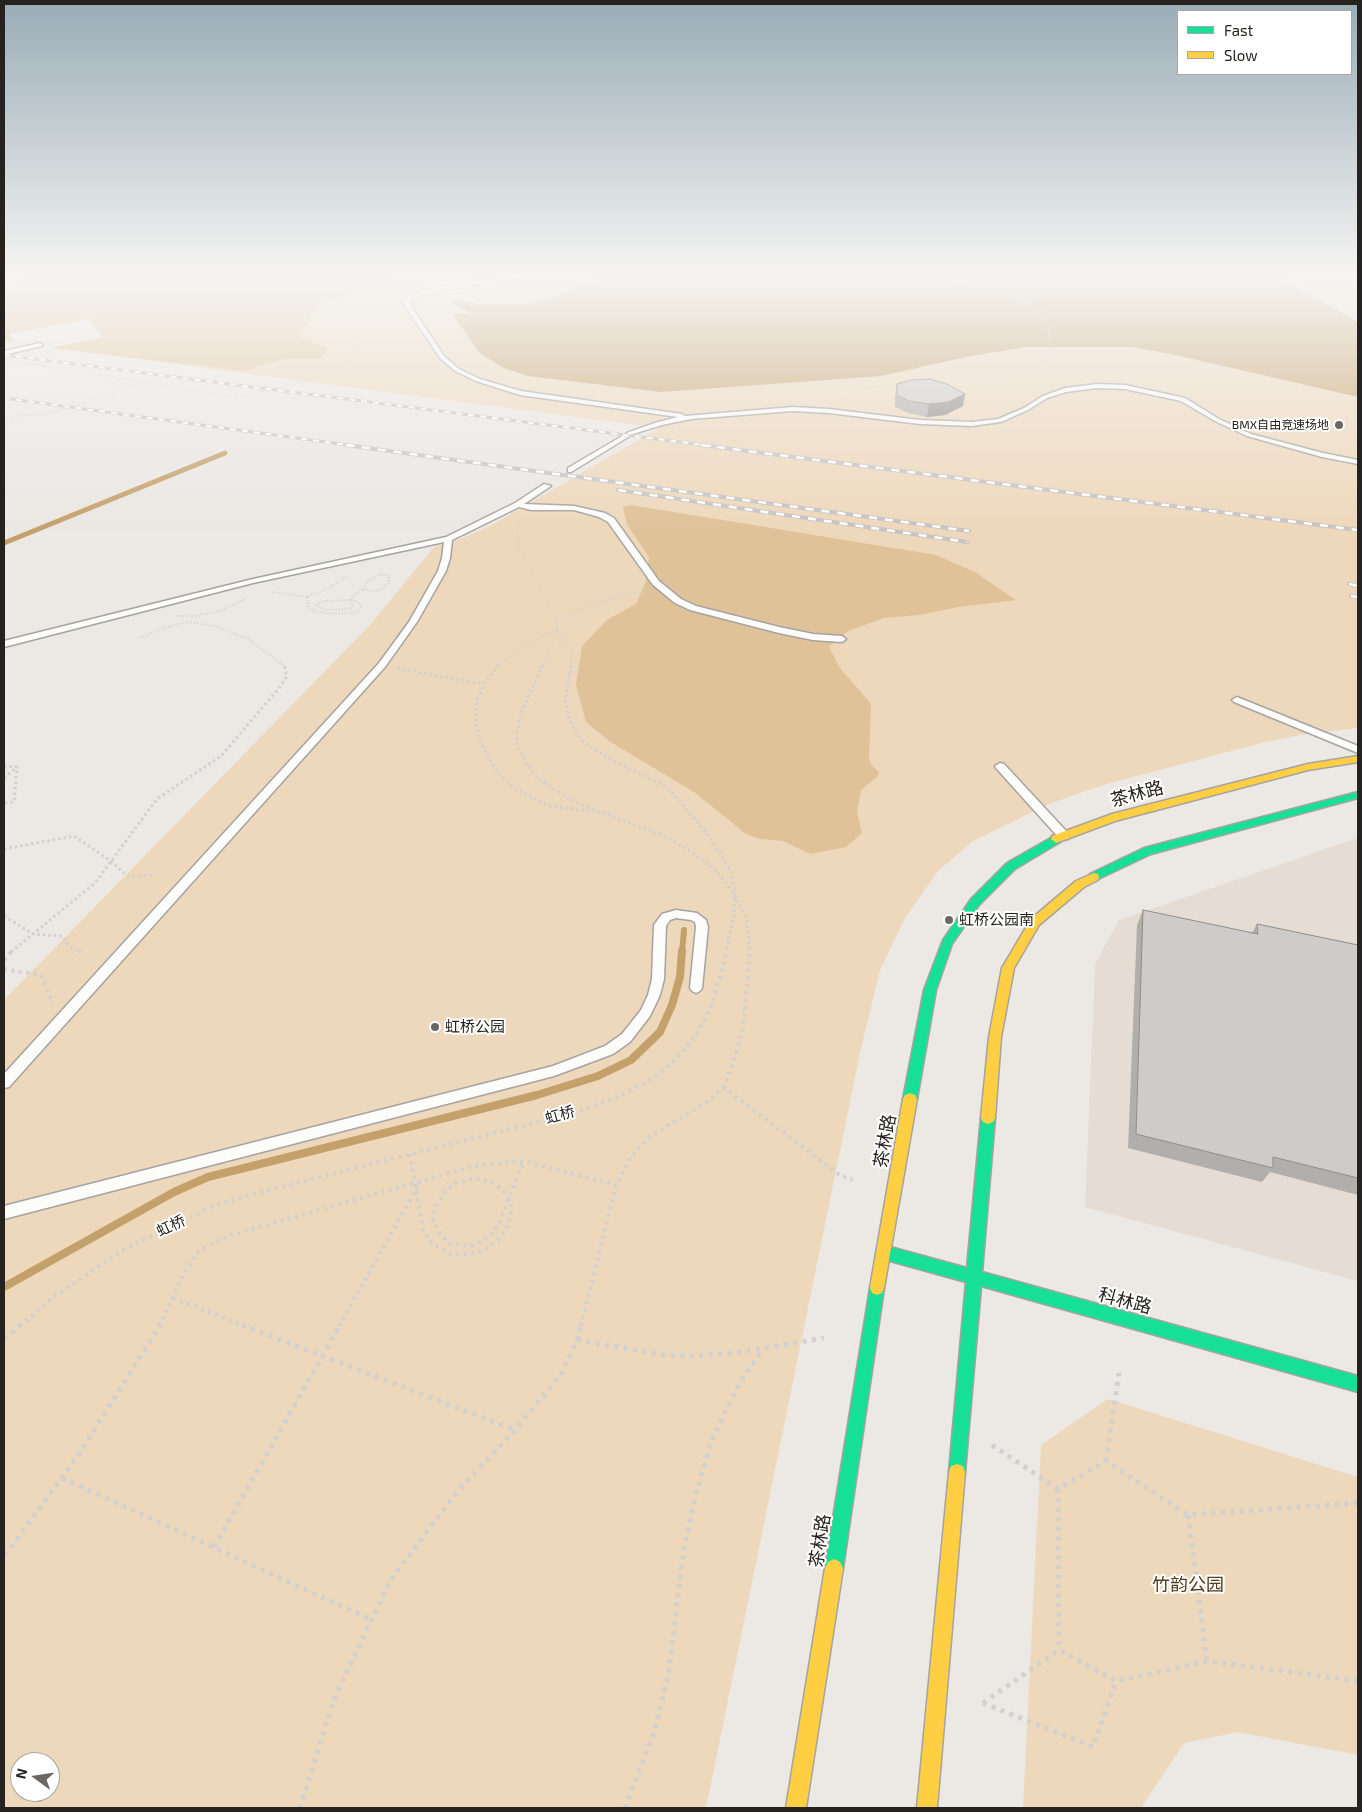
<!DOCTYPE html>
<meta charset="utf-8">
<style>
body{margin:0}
#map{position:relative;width:1362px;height:1812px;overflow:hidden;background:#ece8e4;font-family:"Exo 2",sans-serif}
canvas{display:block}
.frame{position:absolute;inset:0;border:5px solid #25221f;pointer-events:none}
.legend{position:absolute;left:1177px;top:10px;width:175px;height:65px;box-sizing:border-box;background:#fff;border:1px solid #a8a7a5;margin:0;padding:6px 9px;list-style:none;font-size:15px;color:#25221f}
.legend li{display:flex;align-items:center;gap:10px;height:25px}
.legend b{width:25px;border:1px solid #a8a7a5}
.north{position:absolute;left:10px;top:1752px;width:50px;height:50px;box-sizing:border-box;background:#fff;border:1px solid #a8a7a5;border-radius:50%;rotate:284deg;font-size:14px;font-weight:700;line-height:20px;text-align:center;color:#25221f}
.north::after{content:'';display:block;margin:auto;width:18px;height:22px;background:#6b6764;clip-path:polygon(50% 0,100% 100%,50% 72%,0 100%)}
</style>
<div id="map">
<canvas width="1362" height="1812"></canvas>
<div class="frame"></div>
<ul class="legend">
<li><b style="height:6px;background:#16e098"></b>Fast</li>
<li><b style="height:6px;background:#ffcf43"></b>Slow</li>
</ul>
<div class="north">N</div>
</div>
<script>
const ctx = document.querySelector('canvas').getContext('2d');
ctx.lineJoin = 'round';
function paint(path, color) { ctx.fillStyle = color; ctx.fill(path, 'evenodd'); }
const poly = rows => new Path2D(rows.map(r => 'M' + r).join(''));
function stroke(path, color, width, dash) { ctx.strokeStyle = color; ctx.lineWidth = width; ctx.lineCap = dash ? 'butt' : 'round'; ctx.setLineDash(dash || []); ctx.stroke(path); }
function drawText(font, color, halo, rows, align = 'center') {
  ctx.font = font + ' "Exo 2","Noto Sans SC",sans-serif'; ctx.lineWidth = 4; ctx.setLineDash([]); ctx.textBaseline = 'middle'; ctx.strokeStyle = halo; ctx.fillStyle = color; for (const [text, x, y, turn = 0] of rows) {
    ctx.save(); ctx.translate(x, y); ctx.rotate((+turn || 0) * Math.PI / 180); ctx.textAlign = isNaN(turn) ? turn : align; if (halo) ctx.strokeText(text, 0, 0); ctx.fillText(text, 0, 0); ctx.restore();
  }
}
const built = poly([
 [1358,838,1358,1281,1085,1207,1095,964,1119,920]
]);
const green = poly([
 [4,277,1358,277,1358,728,1300,735,1265,742,1103,785,1049,804,973,841,938,871,905,918,880,970,860,1053,706,1808,4,1808,4,1000,370,625,434,547,463,538,490,526,659,428,51,348,103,337,89,319,9,334,14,342,4,341],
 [20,1762,50,1762,50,1792,20,1792],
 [1108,1399,1358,1477,1358,1755,1238,1732,1184,1743,1141,1808,1023,1808,1041,1445]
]);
const forest = poly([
 [34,277,394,277,370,288,320,302,309,321,297,336,327,348,322,359,283,359,244,371,51,348,103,337,89,319,9,334,14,342,4,341,4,288],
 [631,505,936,555,975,572,1016,600,959,607,919,615,884,618,848,631,829,647,840,668,871,704,869,759,872,766,879,772,877,777,861,790,857,811,862,833,846,847,810,854,783,841,760,839,746,834,694,792,609,741,586,722,576,685,582,646,607,620,636,604,645,584,649,557,627,524,623,507]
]);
const water = poly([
 [605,277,1279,277,1358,322,1358,397,1171,354,1131,347,1025,347,966,357,881,376,661,392,528,376,503,368,480,353,453,315,455,313,473,314,449,302,455,300,479,304,534,304]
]);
const streamFar2 = poly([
 [4,543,225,453]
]);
const streamFar1 = poly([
 [682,952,684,930]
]);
const stream = poly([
 [4,1287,174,1192,208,1177,537,1095,598,1076,631,1060,660,1032,672,1005,680,977,682,951]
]);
const pathFar3 = poly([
 [27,363,237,398,302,382,324,375,345,364,352,356,359,334],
 [938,382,975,382,1018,371,1052,367,1109,371],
 [845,398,865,389,906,382],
 [4,417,41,414,78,405,143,382],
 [519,521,517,533,519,549,551,608,558,630,572,653,571,666],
 [382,574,389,575,389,582,383,589,374,591,364,589,366,582,382,574],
 [273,592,307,597,331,587,348,575],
 [307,597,308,607,316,612,342,614,357,612,362,606,356,601,351,600],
 [351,600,353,607,349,609,326,610,315,605,323,601,351,600],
 [351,600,353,596,364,589],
 [177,616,194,616,217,612,245,599],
 [555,619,619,595,645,592],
 [140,638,164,628,186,622,215,626,248,639,285,666],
 [498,666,534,640,558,630],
 [543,666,558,630]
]);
const pathFar2 = poly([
 [499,665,484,684,477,700,475,722,481,744,497,772,515,789,550,806,603,813],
 [543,665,521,713,517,732,517,746,525,761,537,777,555,790,578,803,662,835,692,852,713,868,728,885,746,915,750,952],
 [397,668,484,684],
 [570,673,571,665],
 [4,766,17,767,14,802,4,803],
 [4,778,17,767],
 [4,849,74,836,112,862,125,874,130,876,156,875],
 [4,916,33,934,62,936,70,947,81,952],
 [11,952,95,883,157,799,221,756,280,687,287,676,284,665]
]);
const pathFar1 = poly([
 [79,951,81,952],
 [4,960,12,951],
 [4,969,41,975,53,1004],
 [723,1087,841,1176,853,1180],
 [499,1223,524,1161],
 [173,1298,245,1326],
 [159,1326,184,1273,199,1251,228,1236,474,1166,524,1161,616,1185],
 [339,1326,420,1182],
 [581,1326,616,1185,629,1160,649,1137,707,1102,723,1087,728,1077,743,1030,750,951]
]);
const path = poly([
 [242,1325,515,1430],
 [577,1340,664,1355,692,1356,735,1353,824,1338],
 [992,1445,1058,1489,1106,1461,1188,1515,1358,1503],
 [1106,1461,1119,1373],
 [62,1478,372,1620],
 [1058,1489,1059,1650],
 [1188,1515,1207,1661],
 [214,1547,340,1325],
 [4,1554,10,1549,79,1454,160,1325],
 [983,1703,1059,1650,1116,1681,1207,1661,1358,1681],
 [983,1703,1093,1747,1116,1681],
 [300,1808,334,1699,390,1581,456,1493,515,1430,562,1373,577,1340,581,1325],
 [625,1808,654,1733,668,1676,684,1548,697,1490,711,1443,727,1407,743,1378,763,1349]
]);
const lane = poly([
 [509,277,524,277,438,291,412,298,409,303,444,356,459,369,480,379,521,391,682,414,685,416,793,407,829,409,920,420,972,422,998,419,1024,408,1043,396,1065,388,1097,384,1125,385,1185,398,1219,419,1251,434,1323,453,1358,460,1358,464,1322,457,1247,436,1215,421,1181,401,1125,389,1097,388,1066,392,1047,398,1028,410,1001,422,972,426,920,424,829,413,793,411,691,419,662,425,633,434,571,472,568,472,568,468,629,432,658,422,678,417,520,395,476,381,455,371,440,358,403,303,403,300,408,296,437,287,509,277],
 [40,343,43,345,42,346,4,355,4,351,40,343],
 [544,484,551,486,524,504,574,506,605,513,614,518,659,581,681,599,696,606,779,627,813,634,842,636,846,639,842,642,813,640,779,633,690,610,675,603,653,585,608,522,599,517,574,510,531,510,519,507,452,540,450,558,446,571,417,622,385,667,9,1087,4,1088,4,1074,379,663,409,622,438,571,442,558,444,542,253,583,4,647,4,641,253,579,446,537,515,503,544,484],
 [1237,697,1358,746,1358,753,1234,702,1232,700,1237,697],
 [1000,763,1004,764,1068,833,1069,836,1068,839,1060,839,996,768,995,766,1000,763],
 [676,910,697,913,706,920,708,927,702,988,700,991,696,993,692,991,690,988,696,927,695,922,691,920,676,918,670,920,666,926,664,979,660,995,650,1016,630,1042,613,1054,554,1076,4,1219,4,1206,553,1066,605,1046,622,1034,641,1010,648,995,652,979,654,925,662,914,676,910]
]);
const fast = poly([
 [1358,792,1358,798,1151,854,1094,881,1089,877,1090,874,1144,848,1358,792],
 [1056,835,1060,836,1061,839,1060,842,1015,869,979,905,952,944,936,990,917,1099,915,1103,910,1105,905,1103,903,1099,924,990,943,940,971,899,1007,863,1056,835],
 [988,1112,993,1114,995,1118,982,1272,1358,1376,1358,1392,981,1286,965,1472,963,1478,957,1480,951,1478,949,1472,966,1282,883,1259,878,1257,876,1252,878,1247,883,1245,967,1268,981,1118,983,1114,988,1112],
 [877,1281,882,1283,884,1288,843,1568,840,1574,834,1577,828,1574,825,1568,870,1288,872,1283,877,1281]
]);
const slow = poly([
 [1358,756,1358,762,1308,770,1115,821,1056,843,1051,839,1052,836,1112,814,1308,764,1358,756],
 [1094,873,1098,874,1099,877,1098,880,1084,887,1039,925,1014,968,1001,1037,995,1118,993,1122,988,1124,983,1122,981,1118,989,1037,1002,968,1031,919,1076,881,1094,873],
 [910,1093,915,1095,917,1099,884,1288,882,1293,877,1295,872,1293,870,1288,903,1099,905,1095,910,1093],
 [957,1464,963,1466,965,1472,937,1808,917,1808,949,1472,951,1466,957,1464],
 [834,1559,840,1562,843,1568,806,1808,786,1808,825,1568,828,1562,834,1559]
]);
const railFar1 = poly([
 [4,355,711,446],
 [4,398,355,446]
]);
const rail = poly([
 [346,445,969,531],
 [701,445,1358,530],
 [618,490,967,542],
 [1349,584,1358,586],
 [1351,596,1358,597]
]);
const pathBridgeFar3 = poly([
 [947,277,966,285,1018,298,1039,310,1048,327,1050,339,1045,380]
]);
const pathBridgeFar2 = poly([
 [570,673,565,700,568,715,575,731,583,742,608,758,664,786,677,798,712,840,731,871,735,891,734,915,726,952]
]);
const pathBridgeFar1 = poly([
 [410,1154,423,1229,430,1241,439,1248,451,1254,478,1253,491,1246,501,1237,508,1225,511,1212,510,1201,503,1190,492,1183,480,1179,470,1179,456,1183,447,1189,435,1208,433,1218,441,1236,449,1243,471,1246,482,1241,492,1233,499,1223],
 [20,1326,51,1299,123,1250,211,1207,253,1194,569,1114,602,1103,634,1089,659,1074,681,1054,697,1033,711,1008,727,951]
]);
const pathBridge = poly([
 [4,1339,21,1325]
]);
const wall = poly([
 [897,384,963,406,945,415,927,417,908,413,895,407,895,397],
 [1143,910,1252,933,1257,924,1358,945,1358,1195,1270,1172,1262,1182,1128,1148,1137,925]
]);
const shadedWall = poly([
 [965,394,963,406,945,415,927,417,929,404]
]);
const building = poly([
 [930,379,947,384,965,394,948,402,929,404,909,401,897,395,897,384,911,380,930,379],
 [1143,910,1258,934,1257,924,1358,945,1358,1178,1273,1157,1273,1168,1136,1134,1143,910]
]);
const markers = [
 [1339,425,5,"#6b6764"],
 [949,920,5,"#6b6764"],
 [435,1027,5,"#6b6764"]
];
const farPoinames = [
 ["BMX自由竞速场地",1329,425]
];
const poiNames = [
 ["虹桥公园南",959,920],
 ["虹桥公园",445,1027]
];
const streetNames = [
 ["虹桥",560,1115,-15],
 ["虹桥",171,1226,-25]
];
const nearStreetnames = [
 ["茶林路",1137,794,-15],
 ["茶林路",885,1141,-80],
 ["科林路",1125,1301,15],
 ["茶林路",820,1541,-81]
];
const nearParknames = [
 ["竹韵公园",1188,1585]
];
paint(built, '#e5ddd3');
paint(green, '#eed8bb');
paint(forest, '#dfc297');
paint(water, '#c4a16a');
stroke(streamFar2, '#c4a16a', 5);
stroke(streamFar1, '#c4a16a', 6);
stroke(stream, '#c4a16a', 8);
stroke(lane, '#a6a3a0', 3);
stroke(fast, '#a6a3a0', 3);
stroke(slow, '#a6a3a0', 3);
stroke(pathFar3, '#d2d1d0', 2, [1, 2]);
stroke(pathFar2, '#d2d1d0', 3, [2.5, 3]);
stroke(pathFar1, '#d2d1d0', 4, [3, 4.5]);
stroke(path, '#d2d1d0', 5, [4, 5.5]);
paint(lane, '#fcfcfb');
paint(fast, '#16e098');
paint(slow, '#ffcf43');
stroke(railFar1, '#c5c3c3', 3);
stroke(rail, '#c5c3c3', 4);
stroke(railFar1, '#fff', 2, [6]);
stroke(rail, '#fff', 2.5, [8]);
stroke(pathBridgeFar3, '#d2d1d0', 2, [1, 2]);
stroke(pathBridgeFar2, '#d2d1d0', 3, [2.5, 3]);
stroke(pathBridgeFar1, '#d2d1d0', 4, [3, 4.5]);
stroke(pathBridge, '#d2d1d0', 5, [4, 5.5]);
paint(wall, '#b1afac');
paint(shadedWall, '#908e8c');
paint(building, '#cecbc8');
stroke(building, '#908e8c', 1);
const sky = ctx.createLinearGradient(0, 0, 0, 531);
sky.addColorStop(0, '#99acb6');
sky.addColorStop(0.52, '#f6f5f3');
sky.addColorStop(1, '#f6f5f300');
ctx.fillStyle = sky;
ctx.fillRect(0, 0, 1362, 531);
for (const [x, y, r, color] of markers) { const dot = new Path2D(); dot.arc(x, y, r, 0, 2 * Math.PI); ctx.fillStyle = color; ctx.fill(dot); stroke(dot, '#fff', 2); }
drawText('12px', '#25221f', '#fff', farPoinames, 'right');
drawText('15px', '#25221f', '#fff', poiNames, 'left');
drawText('15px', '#25221f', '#fff', streetNames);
drawText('18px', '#25221f', '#fff', nearStreetnames);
drawText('18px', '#503b1b', '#fff', nearParknames);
</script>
